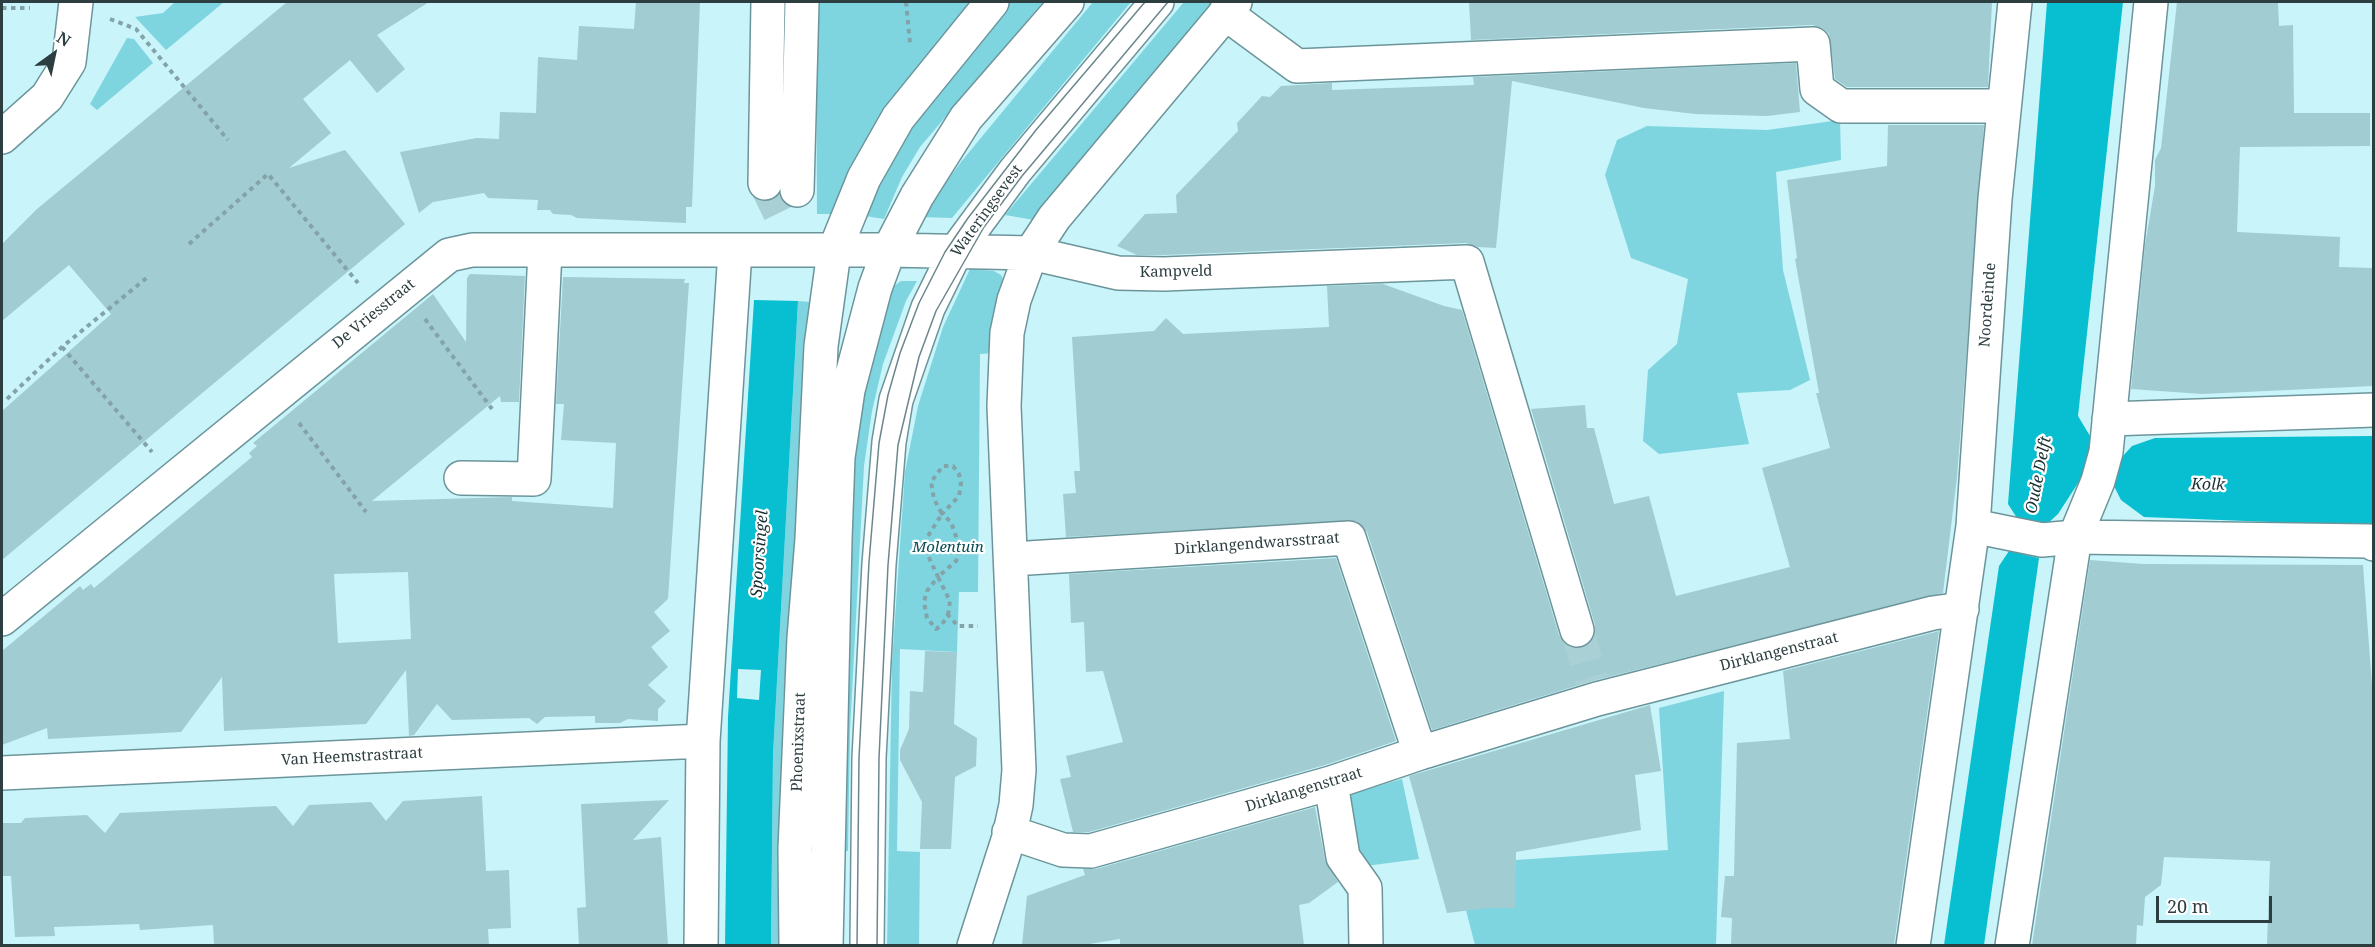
<!DOCTYPE html>
<style>
body{margin:0}
#map{position:relative;width:2375px;height:947px;overflow:hidden;background:#c8f4fa;font-family:"Noto Serif",serif}
canvas{display:block}
.frame{position:absolute;inset:0;border:3px solid #2d3e41;pointer-events:none}
.north{position:absolute;left:24px;top:24px;width:60px;height:60px;-webkit-text-stroke:4px #fff;paint-order:stroke;rotate:33deg;font-size:16px;font-weight:700;line-height:24px;text-align:center;color:#2d3e41}
.north::after{content:'';display:block;margin:auto;width:21px;height:27px;background:#2d3e41;clip-path:polygon(50% 0,100% 100%,50% 72%,0 100%)}
.scale{position:absolute;left:2156px;top:896px;width:116px;height:27px;box-sizing:border-box;border:3px solid #2d3e41;border-top:0;padding-left:8px;font-size:18px;line-height:21px;white-space:nowrap;color:#2d3e41;-webkit-text-stroke:4px #fff;paint-order:stroke}
</style>
<div id="map">
<canvas width="2375" height="947"></canvas>
<div class="frame"></div>
<div class="north">N</div>
<div class="scale">20 m</div>
</div>
<script>
const ctx = document.querySelector('canvas').getContext('2d');
ctx.lineJoin = 'round';
function paint(path, color) { ctx.fillStyle = color; ctx.fill(path, 'evenodd'); }
const poly = rows => new Path2D(rows.map(r => 'M' + r).join(''));
function stroke(path, color, width, dash) { ctx.strokeStyle = color; ctx.lineWidth = width; ctx.lineCap = dash ? 'butt' : 'round'; ctx.setLineDash(dash || []); ctx.stroke(path); }
function drawText(font, color, halo, rows, align = 'center') {
  ctx.font = font + ' "Noto Serif",serif'; ctx.lineWidth = 4.5; ctx.setLineDash([]); ctx.textBaseline = 'middle'; ctx.strokeStyle = halo; ctx.fillStyle = color; for (const [text, x, y, turn = 0] of rows) {
    ctx.save(); ctx.translate(x, y); ctx.rotate((+turn || 0) * Math.PI / 180); ctx.textAlign = isNaN(turn) ? turn : align; if (halo) ctx.strokeText(text, 0, 0); ctx.fillText(text, 0, 0); ctx.restore();
  }
}
const green = poly([
 [175,2,224,2,166,50,135,17,163,13],
 [816,2,973,2,834,214,817,214],
 [1007,2,1043,2,920,147,902,177,884,219,859,215,883,162],
 [1093,2,1131,2,952,218,920,217,961,162],
 [1184,2,1216,2,1034,220,1005,215],
 [127,38,134,39,153,63,97,110,90,104],
 [1840,120,1841,160,1776,172,1783,270,1810,380,1790,390,1737,393,1749,444,1659,454,1643,441,1648,370,1677,344,1688,279,1631,258,1605,175,1617,140,1647,126,1767,130],
 [970,269,994,271,1001,275,1005,283,994,353,980,354,978,592,959,592,957,652,900,649,897,851,920,852,919,945,887,946,892,662,905,472,918,406,943,327],
 [901,281,917,281,906,301,883,364,872,411,864,466,850,731,848,851,833,851,856,401,890,289],
 [798,301,811,302,807,400,783,705,781,945,771,946,773,754],
 [1724,691,1716,945,1475,945,1454,864,1668,850,1659,708],
 [1402,779,1419,859,1366,866,1353,849,1346,795]
]);
const water = poly([
 [2047,2,2123,2,2078,416,2093,441,2082,477,2058,514,2046,525,2017,518,2008,504],
 [754,300,798,301,773,754,771,945,725,946,728,717],
 [738,669,761,670,759,700,737,698],
 [2373,436,2373,526,2144,517,2121,500,2114,486,2122,457,2132,446,2155,438],
 [2009,551,2039,558,1984,945,1944,945,1999,566]
]);
const building = poly([
 [287,2,429,2,377,35,405,69,377,93,350,60,303,99,331,133,289,168,345,150,405,224,2,560,2,411,111,314,69,265,2,321,2,244,37,209],
 [636,2,700,2,692,207,686,207,686,223,577,218,571,215,553,214,550,210,537,210,538,200,488,198,484,193,433,202,419,213,400,152,477,138,499,139,500,112,536,113,538,57,577,60,579,26,634,29],
 [1469,2,1992,2,1988,87,1847,87,1835,79,1829,34,1822,28,1812,25,1471,40],
 [2177,2,2278,2,2279,26,2293,25,2294,113,2370,113,2370,146,2240,147,2237,232,2340,237,2339,267,2373,268,2373,386,2202,394,2131,389,2145,245,2155,186,2155,160,2161,148],
 [1796,63,1800,112,1767,116,1695,114,1644,108,1512,81,1496,248,1478,247,1466,243,1164,255,1137,255,1117,246,1145,214,1177,213,1176,195,1238,131,1237,123,1262,96,1270,97,1281,86,1332,83,1332,90,1474,85,1473,77],
 [1888,125,1984,125,1957,477,1943,593,1592,681,1432,730,1367,532,1356,521,1066,537,1063,494,1076,493,1074,471,1080,471,1072,337,1154,331,1166,318,1183,334,1329,327,1327,286,1383,284,1444,306,1462,310,1559,635,1565,644,1573,648,1583,648,1590,643,1595,635,1595,625,1531,409,1585,405,1587,428,1594,428,1614,504,1649,496,1676,596,1790,567,1762,468,1830,448,1816,393,1819,393,1795,259,1797,258,1787,180,1887,166],
 [470,274,525,276,519,402,501,402,500,396,372,501,512,497,512,501,613,508,616,443,561,440,564,404,556,404,563,277,685,279,684,283,689,283,668,599,654,612,670,631,651,647,668,667,648,685,666,701,658,709,658,721,628,719,620,723,595,723,595,716,545,717,537,724,529,718,452,720,437,704,414,735,409,736,406,670,366,724,224,731,222,677,181,732,48,739,47,728,2,745,2,651,80,586,83,590,91,584,94,588,252,457,249,453,257,446,253,443,433,294,466,342,467,278],
 [408,572,411,639,338,643,334,574],
 [1336,558,1396,741,1325,765,1089,832,1073,832,1060,779,1071,777,1066,756,1123,742,1103,671,1086,672,1084,622,1071,623,1069,574],
 [2090,560,2143,564,2363,565,2373,699,2373,945,2267,945,2270,861,2164,857,2161,885,2145,897,2143,926,2137,925,2136,945,2032,945],
 [1939,631,1894,945,1731,945,1732,918,1721,917,1725,876,1734,876,1737,743,1790,739,1783,671],
 [925,651,957,652,954,724,977,738,976,766,955,777,951,849,920,849,922,802,900,760,900,750,909,729,910,691,923,692],
 [1650,705,1661,771,1635,775,1641,830,1516,852,1515,908,1488,908,1447,913,1409,776],
 [482,796,486,871,509,870,511,928,488,929,489,945,214,945,213,925,140,930,139,924,54,927,55,936,15,937,11,876,2,876,2,823,21,823,25,818,87,815,105,833,120,813,276,806,293,826,309,805,371,802,386,821,403,801],
 [669,800,633,840,661,837,668,945,579,945,577,908,586,907,581,804],
 [1315,807,1325,860,1338,882,1309,903,1299,905,1304,945,1120,945,1120,939,1083,945,1022,945,1027,896,1085,875,1083,869,1096,869]
]);
const minorTunnel = poly([
 [765,183,782,218],
 [1577,630,1592,681]
]);
const path = poly([
 [906,2,910,43],
 [2,8,30,8],
 [110,19,136,29,228,140],
 [189,244,268,174,358,283],
 [425,319,492,409],
 [62,347,152,452],
 [7,399,62,347,149,276],
 [299,423,366,512],
 [948,615,950,601,938,577,956,561,960,548,951,522,942,514,959,496,961,483,959,474,953,466,943,466,931,482,934,499,942,514,928,536,925,549,938,577,927,591,924,602,927,618,936,629,941,626,948,615,958,626,978,626]
]);
const minor = poly([
 [1225,13,1297,66,1813,44,1817,89,1841,106,2003,106],
 [2,137,47,97,69,62,76,2],
 [765,183,768,2],
 [797,190,802,2],
 [2109,419,2374,410],
 [461,478,534,479,545,251],
 [1973,526,2042,540,2075,537,2369,541,2374,544],
 [1012,559,1349,538,1420,753],
 [2,619,449,255,472,250,889,250,1031,253,1118,273,1164,274,1467,262,1577,630],
 [2,773,703,741],
 [1331,783,1343,857,1365,888,1366,946],
 [1009,832,1063,850,1091,851,1331,783,1420,753,1597,699,1933,613,1962,609],
 [701,946,703,741,735,251],
 [796,946,795,849,804,638,812,539,821,346,834,252,864,178,898,118,992,2],
 [826,946,835,539,838,457,848,390,875,288,889,250,917,196,966,118,1067,2],
 [867,946,869,758,879,564,889,442,896,400,928,308,956,251,1015,171,1157,2],
 [974,946,1009,837,1016,805,1019,770,1004,406,1007,333,1014,300,1031,253,1054,218,1235,2],
 [1913,946,1973,526,1995,199,2015,2],
 [2012,946,2075,537,2098,481,2106,452,2151,2]
]);
const tram = poly([
 [857,946,859,758,869,562,879,443,888,395,900,353,919,303,945,252,968,218,1036,130,1145,2],
 [877,946,879,758,888,565,898,445,919,357,936,311,984,227,1022,176,1168,2]
]);
const streetNames = [
 ["Wateringsevest",987,211,-54],
 ["Kampveld",1176,272,-1],
 ["Noordeinde",1988,305,-86],
 ["De Vriesstraat",374,314,-39],
 ["Dirklangendwarsstraat",1257,544,-4],
 ["Dirklangenstraat",1779,652,-14],
 ["Phoenixstraat",799,742,-88],
 ["Van Heemstrastraat",352,757,-3],
 ["Dirklangenstraat",1304,790,-17]
];
const parkNames = [
 ["Molentuin",948,548]
];
const waterNames = [
 ["Oude Delft",2039,475,-79],
 ["Kolk",2208,485,1],
 ["Spoorsingel",760,554,-86]
];
paint(green, '#7ed5e0');
paint(water, '#07bfd0');
paint(building, '#a1ccd2');
stroke(minorTunnel, '#a9d0d5', 33, [33, 16]);
stroke(minor, '#6c959b', 36);
stroke(path, '#83a3a8', 4, [4.5, 4.5]);
stroke(minor, '#fff', 33);
stroke(tram, '#6c878c', 1.5);
drawText('15px', '#2d3e41', '#fff', streetNames);
drawText('italic 15px', '#094c53', '#fff', parkNames);
drawText('italic 16px', '#183033', '#fff', waterNames);
</script>
